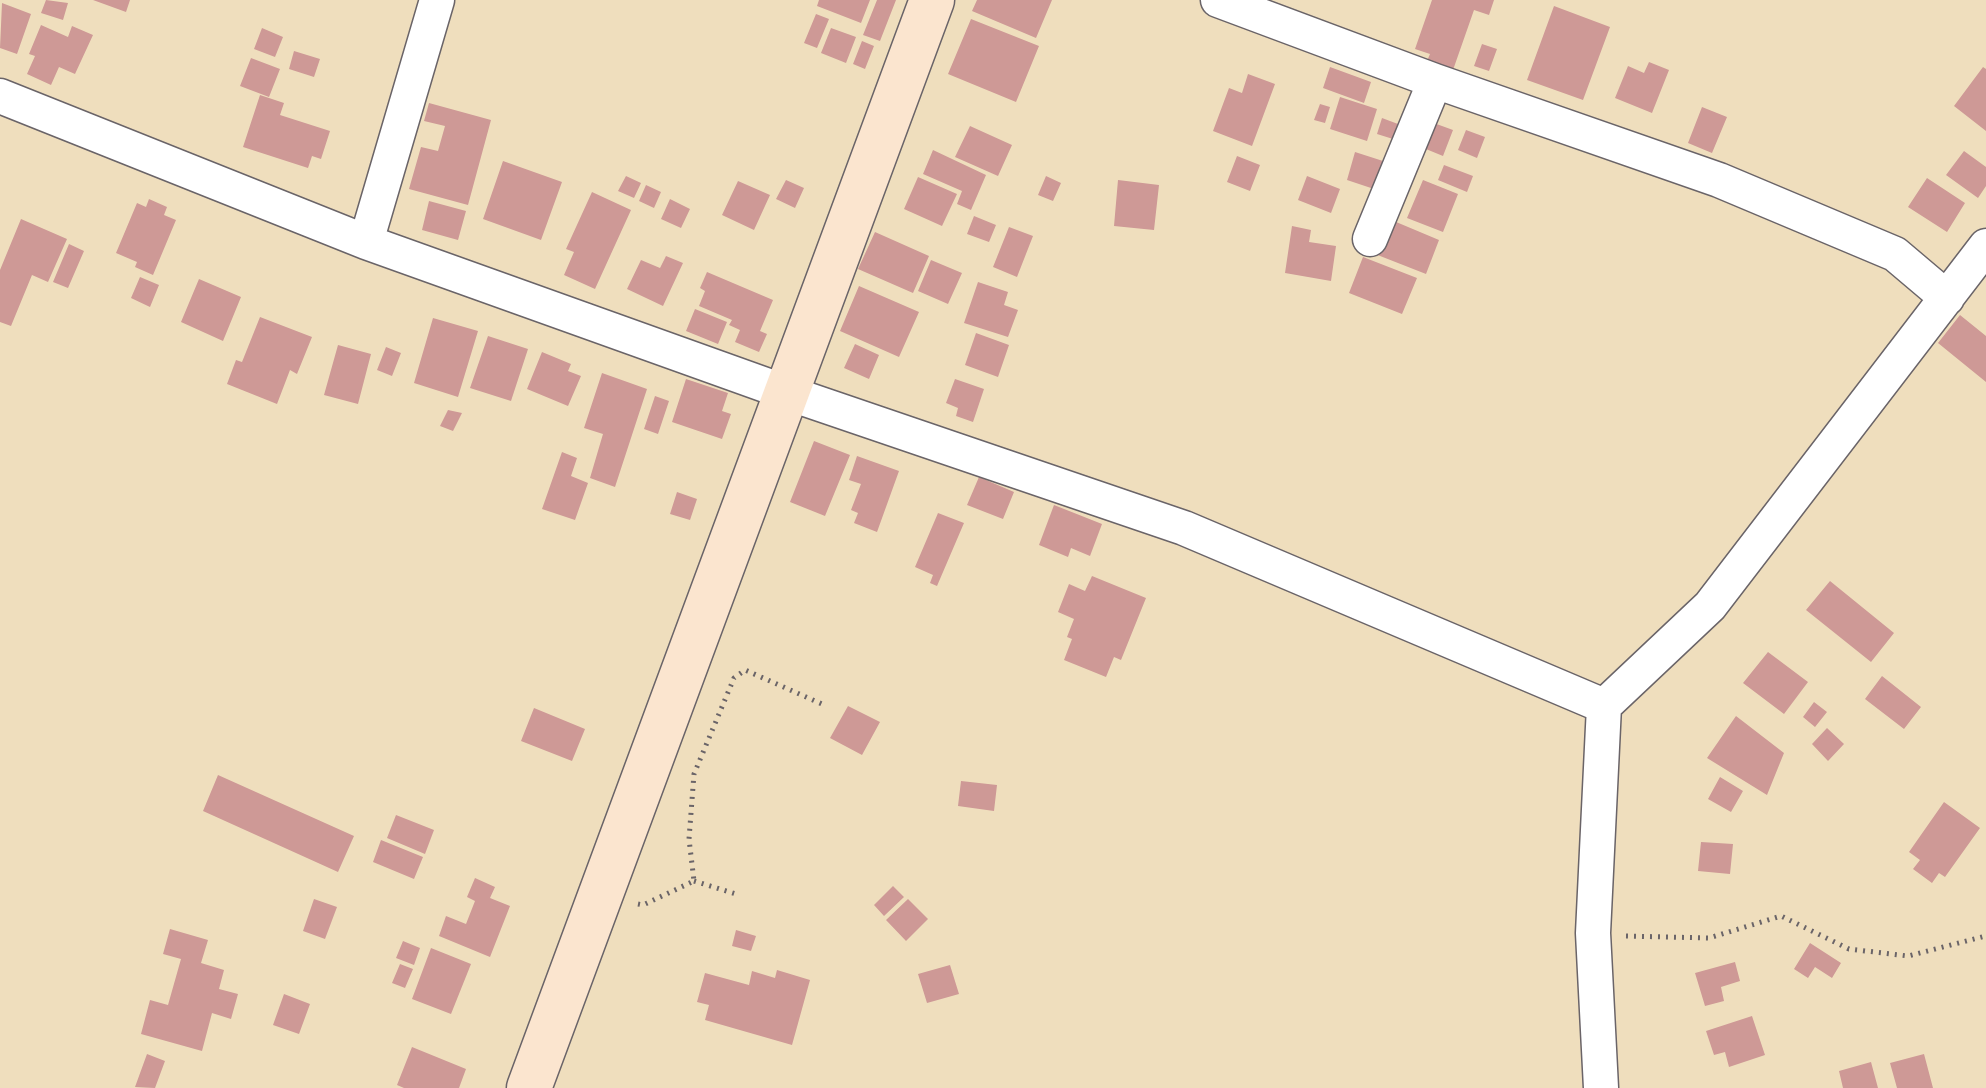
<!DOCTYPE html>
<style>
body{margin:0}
canvas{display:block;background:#efdebd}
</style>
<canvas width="1986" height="1088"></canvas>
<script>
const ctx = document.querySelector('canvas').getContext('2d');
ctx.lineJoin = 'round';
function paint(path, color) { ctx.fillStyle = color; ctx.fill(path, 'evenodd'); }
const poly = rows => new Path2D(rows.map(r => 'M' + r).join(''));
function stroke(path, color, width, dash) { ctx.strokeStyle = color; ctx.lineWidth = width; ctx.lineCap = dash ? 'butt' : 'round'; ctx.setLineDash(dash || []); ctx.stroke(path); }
const building = poly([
 [46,0,68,3,63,20,41,13],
 [93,0,130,0,126,12],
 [819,0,870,0,861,23,817,6],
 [877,0,896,0,880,41,863,35],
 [977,0,1052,0,1036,38,972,11],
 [1432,0,1494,0,1489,15,1474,10,1453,70,1427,61,1430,54,1415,49],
 [2,3,31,14,17,54,0,48],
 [1554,6,1610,27,1583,100,1527,80],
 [816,14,829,19,817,48,804,43],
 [971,19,1039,46,1016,102,948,74],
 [41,25,68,37,72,26,93,35,75,74,59,67,51,85,27,74,35,56,29,54],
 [262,28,283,37,275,57,254,49],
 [831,28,856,37,846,63,821,53],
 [862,41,874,46,865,69,853,64],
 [1482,44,1497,49,1489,71,1474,66],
 [294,51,320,59,314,77,289,69],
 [251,58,280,69,269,97,240,86],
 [1649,62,1669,70,1652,113,1615,98,1628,66,1644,73],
 [1330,67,1371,82,1364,103,1323,88],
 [1983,67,1986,69,1986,131,1954,106],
 [1248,74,1275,84,1252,146,1213,131,1229,88,1242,93],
 [260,95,284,103,280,115,330,131,321,159,312,156,308,168,243,147],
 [1340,97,1377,109,1367,141,1330,129],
 [429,103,491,120,468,205,409,189,421,147,438,151,445,126,424,121],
 [1320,104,1330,107,1325,123,1314,120],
 [1702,107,1727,117,1712,153,1688,143],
 [1382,118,1398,124,1393,139,1377,134],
 [1431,122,1453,130,1443,156,1421,147],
 [970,126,1012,145,998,176,955,157],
 [1466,130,1485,137,1477,158,1458,150],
 [933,150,986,175,971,210,957,204,962,191,923,174],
 [1964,151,1986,167,1986,186,1978,198,1946,175],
 [1355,152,1383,161,1374,189,1347,180],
 [1237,156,1260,165,1250,191,1227,182],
 [503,161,562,182,541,240,483,219],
 [1444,165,1473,176,1467,192,1438,180],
 [626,176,641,183,634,198,618,191],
 [1046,176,1061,183,1053,201,1038,195],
 [1307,176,1340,189,1331,213,1298,200],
 [918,177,957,194,942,226,904,209],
 [1927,178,1965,203,1947,232,1908,207],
 [786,180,804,188,795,208,776,199],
 [1118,180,1159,185,1154,230,1114,226],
 [1423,180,1458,194,1443,232,1407,218],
 [738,181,770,195,754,230,722,215],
 [646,185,661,192,654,208,639,201],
 [592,192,631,210,595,289,564,275,574,252,566,249],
 [149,199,167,207,164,215,176,220,153,275,135,267,137,262,116,253,137,203,146,207],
 [670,199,690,209,681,228,661,219],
 [429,201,466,211,458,240,422,230],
 [974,216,996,225,989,242,967,234],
 [21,219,67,239,48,282,32,275,11,326,0,322,0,270],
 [1389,219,1439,240,1426,274,1375,254],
 [1292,226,1311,230,1309,242,1336,246,1331,281,1285,273],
 [1009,227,1033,236,1017,277,993,267],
 [875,232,929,256,913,293,858,269],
 [69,244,84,251,68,288,53,282],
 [666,256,683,263,663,306,627,289,641,260,660,268],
 [1363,257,1417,278,1402,314,1349,293],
 [931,260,962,273,948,304,918,291],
 [707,272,773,300,760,331,767,334,759,352,735,342,740,330,729,325,732,320,699,306,705,291,700,288],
 [140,277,159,285,150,307,131,298],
 [199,279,241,297,223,341,181,322],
 [978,282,1008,292,1004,305,1018,310,1008,337,964,323],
 [859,286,919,312,899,357,840,331],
 [695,309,727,322,718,344,686,331],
 [1960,315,1986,336,1986,382,1938,343],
 [260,317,312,337,297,374,290,370,277,404,227,384,236,360,242,362],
 [433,318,478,331,458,397,414,383],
 [976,333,1009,345,998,377,965,365],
 [488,336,528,349,511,401,470,388],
 [855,344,879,355,869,379,844,368],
 [338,345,371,354,358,404,324,395],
 [386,347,401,353,392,376,377,370],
 [542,352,571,364,568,371,581,376,568,406,527,389],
 [602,373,647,389,615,487,590,478,603,434,584,428],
 [686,379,728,393,722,411,731,414,722,439,672,422],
 [955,379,984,389,973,422,956,416,958,408,946,403],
 [655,396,669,401,658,434,644,429],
 [448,410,462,413,453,431,440,426],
 [814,441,850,455,825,516,790,502],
 [562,452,577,458,571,476,588,483,575,520,542,509],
 [857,456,899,471,877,532,854,523,858,513,851,510,861,484,849,480],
 [979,477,1014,492,1003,519,967,505],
 [677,492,697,499,690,520,670,514],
 [1054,505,1102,524,1090,556,1071,548,1068,557,1039,545],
 [938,513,964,523,937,586,930,583,933,575,915,567],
 [1092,576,1146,598,1121,660,1114,657,1106,677,1064,660,1072,639,1067,637,1074,619,1058,612,1069,584,1085,591],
 [1830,581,1894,633,1871,662,1806,610],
 [1768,652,1808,682,1784,714,1743,683],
 [1882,676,1921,707,1904,729,1865,699],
 [1814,702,1827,712,1815,727,1803,717],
 [848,706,880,722,862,755,830,738],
 [534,708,585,729,572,761,521,741],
 [1736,716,1784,753,1767,795,1707,758],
 [1827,728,1844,744,1828,761,1812,744],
 [218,775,354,836,338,872,203,811],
 [1720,777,1743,791,1731,812,1708,799],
 [961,781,997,785,994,811,958,806],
 [1944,802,1980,828,1945,877,1939,873,1932,883,1913,869,1920,860,1909,852],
 [396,815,434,830,425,854,387,838],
 [381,840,423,857,414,879,373,862],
 [1701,842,1733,844,1730,874,1698,871],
 [475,878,495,887,490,898,510,906,490,957,439,936,446,916,466,924,475,901,467,897],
 [893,886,904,897,884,916,874,905],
 [314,899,337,907,325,939,303,931],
 [908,899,928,919,906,941,886,920],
 [170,929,208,940,201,963,224,970,219,989,238,994,231,1019,212,1013,202,1051,141,1034,150,1000,168,1005,181,959,163,954],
 [736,930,756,936,751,951,732,946],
 [403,941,420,948,414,965,396,958],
 [1810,943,1841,963,1832,978,1815,967,1808,978,1794,969],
 [431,948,471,964,451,1014,412,999],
 [1735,962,1740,981,1721,987,1724,1001,1705,1006,1695,973],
 [400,964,413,969,405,988,392,983],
 [950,965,959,994,927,1003,918,974],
 [777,970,810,980,792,1045,705,1020,709,1005,697,1002,705,973,749,985,752,971,775,978],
 [284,994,310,1004,299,1034,273,1025],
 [1752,1016,1765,1055,1729,1067,1725,1052,1714,1055,1706,1031],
 [412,1047,466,1069,459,1088,404,1088,397,1085],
 [147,1054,165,1061,155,1088,135,1087],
 [1924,1054,1933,1088,1897,1088,1890,1063],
 [1871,1062,1878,1088,1843,1088,1839,1071]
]);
const path = poly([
 [694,881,736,894],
 [638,904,643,905,694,881,689,839,694,774,734,678,745,670,822,704],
 [1626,936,1709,938,1781,916,1849,949,1908,956,1986,936]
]);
const street = poly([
 [1218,0,1435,81,1719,180,1895,254,1947,298],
 [0,96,366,242,785,392,1184,528,1604,706],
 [1370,239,1435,81],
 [366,242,437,0],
 [1601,1088,1593,933,1604,706,1710,606,1986,246]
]);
const secondary = poly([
 [529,1088,932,0]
]);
paint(building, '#ce9996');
stroke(street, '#6a6468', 37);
stroke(secondary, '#6a6468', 47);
stroke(path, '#6a6468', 5, [2, 6]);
stroke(street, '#fff', 34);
stroke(secondary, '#fbe5cf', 44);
</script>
